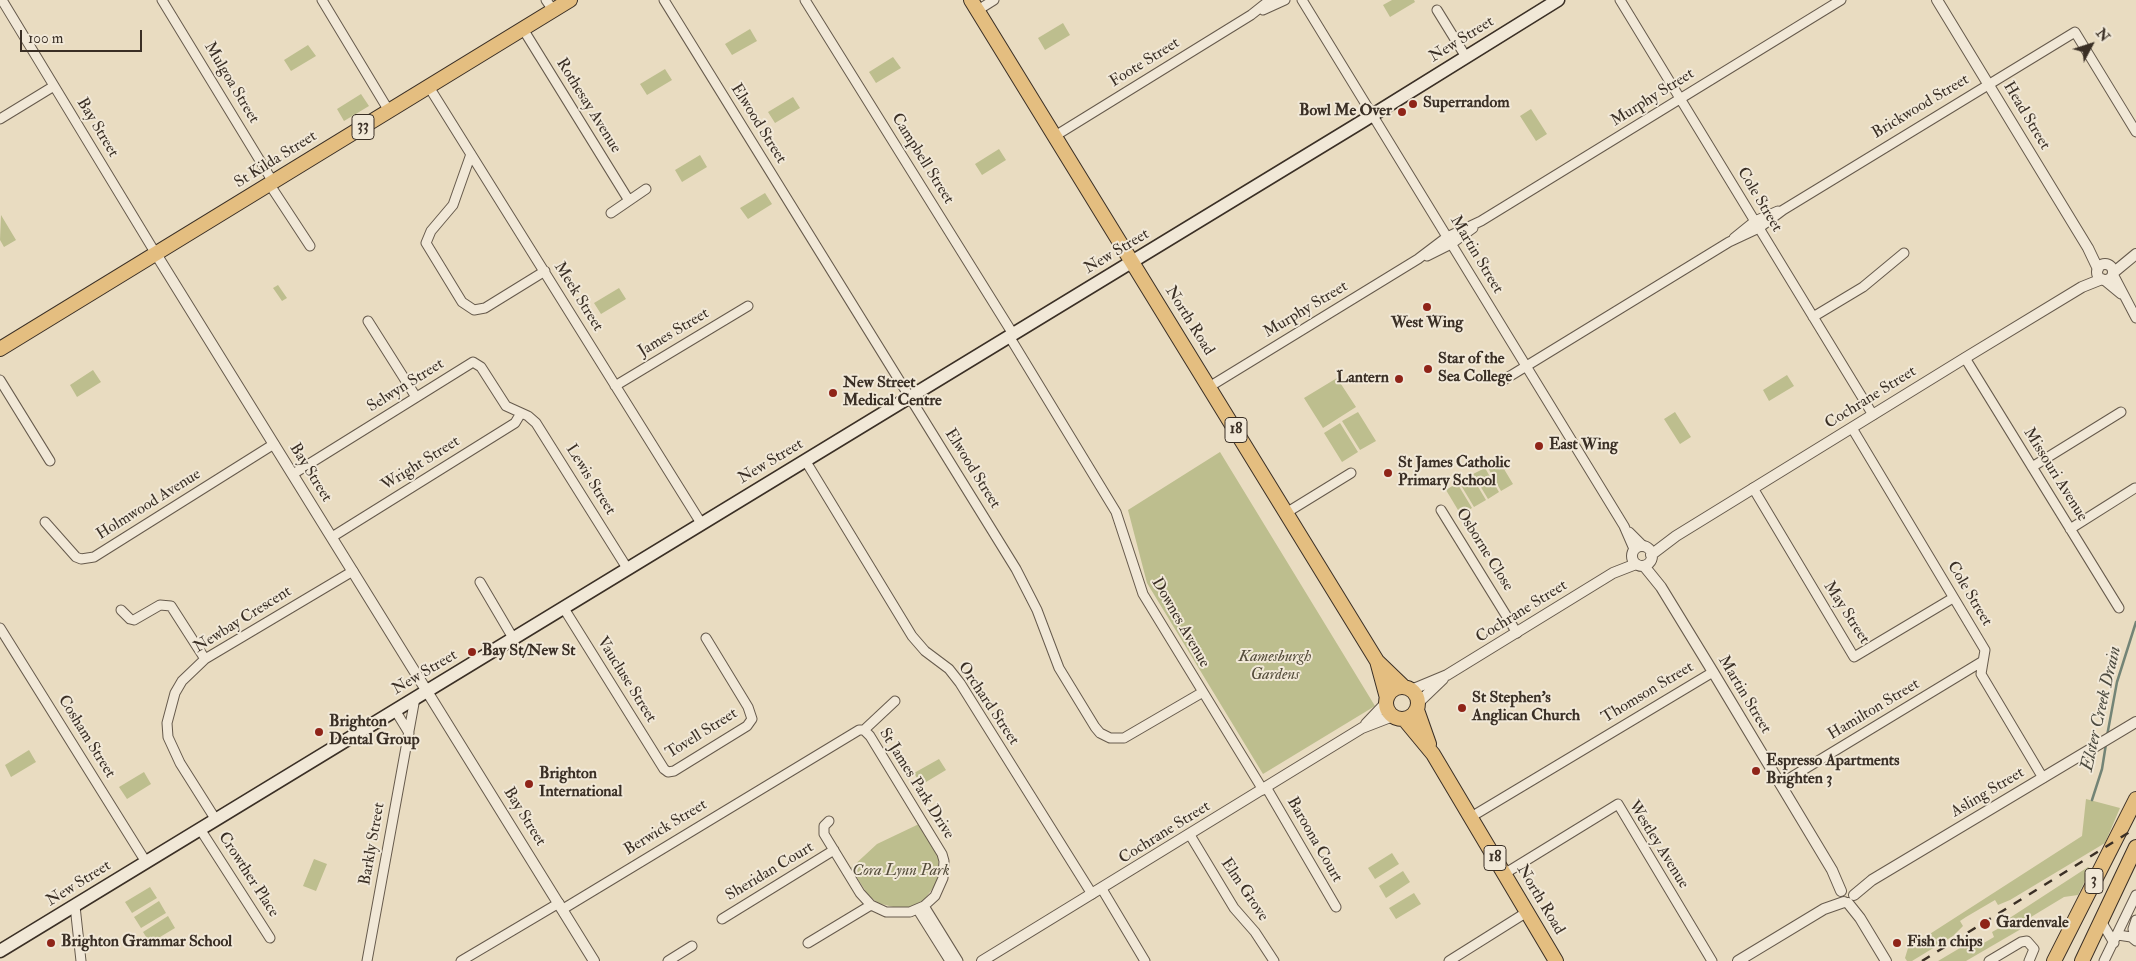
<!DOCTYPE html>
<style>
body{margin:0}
#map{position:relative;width:2136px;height:961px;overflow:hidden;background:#e9dcc1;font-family:"IM FELL Double Pica",serif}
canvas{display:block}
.north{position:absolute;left:2066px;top:20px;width:50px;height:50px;-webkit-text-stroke:4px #f1e8d7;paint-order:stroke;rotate:50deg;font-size:14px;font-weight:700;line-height:20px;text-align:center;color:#3a2f25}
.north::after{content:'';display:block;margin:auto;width:18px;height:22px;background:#3a2f25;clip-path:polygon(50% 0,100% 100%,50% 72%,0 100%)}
.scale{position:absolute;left:20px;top:30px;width:122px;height:22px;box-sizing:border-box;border:2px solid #3a2f25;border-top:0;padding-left:6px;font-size:15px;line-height:18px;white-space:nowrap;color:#3a2f25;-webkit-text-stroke:4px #f1e8d7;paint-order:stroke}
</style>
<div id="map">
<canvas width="2136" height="961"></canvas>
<div class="north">N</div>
<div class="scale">100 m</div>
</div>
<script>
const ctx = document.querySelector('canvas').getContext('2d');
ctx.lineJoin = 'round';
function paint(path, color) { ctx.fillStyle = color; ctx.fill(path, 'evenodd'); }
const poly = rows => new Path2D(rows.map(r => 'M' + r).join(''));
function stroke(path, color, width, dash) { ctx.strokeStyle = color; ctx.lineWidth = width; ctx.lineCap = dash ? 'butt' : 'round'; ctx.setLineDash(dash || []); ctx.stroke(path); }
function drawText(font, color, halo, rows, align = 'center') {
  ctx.font = font + ' "IM FELL Double Pica",serif'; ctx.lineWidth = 4; ctx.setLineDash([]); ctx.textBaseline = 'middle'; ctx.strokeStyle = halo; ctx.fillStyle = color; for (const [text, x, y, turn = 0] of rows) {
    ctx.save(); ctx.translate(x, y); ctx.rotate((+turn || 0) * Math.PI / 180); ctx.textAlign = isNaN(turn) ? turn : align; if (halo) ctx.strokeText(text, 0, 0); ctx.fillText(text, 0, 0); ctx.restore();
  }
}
const green = poly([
 [1392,0,1414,0,1415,2,1390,17,1383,5],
 [1063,23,1070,35,1045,50,1038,38],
 [750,29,757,41,732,55,725,44],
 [308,45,316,56,291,71,284,60],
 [893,57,901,68,876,83,869,72],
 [665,69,672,80,647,95,640,84],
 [361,94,369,106,344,121,337,109],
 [793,97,800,108,775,123,768,112],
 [1531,109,1547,134,1536,141,1520,116],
 [999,149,1006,160,982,175,975,164],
 [700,155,707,167,682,182,675,170],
 [765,193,772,204,748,219,740,208],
 [1,215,16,240,4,247,0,240],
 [278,285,287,298,282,301,273,288],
 [619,288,626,299,601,314,594,303],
 [93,370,101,382,77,397,70,385],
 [1787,375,1794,386,1769,401,1763,390],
 [1337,378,1356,407,1323,428,1304,398],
 [1358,412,1376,441,1360,450,1342,421],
 [1675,412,1691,437,1680,444,1664,419],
 [1340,423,1358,452,1342,462,1324,433],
 [1220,452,1375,706,1263,774,1147,583,1128,510],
 [1498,459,1513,484,1501,491,1487,466],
 [1485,468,1499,492,1488,499,1473,474],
 [1471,475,1486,500,1474,507,1459,482],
 [1457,483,1472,508,1461,515,1446,490],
 [29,750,36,762,11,777,5,765],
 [939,759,946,770,921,785,914,773],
 [144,772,151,784,127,799,119,787],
 [2086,799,2120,808,2105,843,2010,900,1998,905,1995,900,1966,917,1960,921,1963,926,1953,936,1912,961,1907,961,1905,958,1908,948,2082,836],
 [919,824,938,855,939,873,936,884,924,900,910,907,897,908,878,903,868,895,851,868,877,844],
 [1392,853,1399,864,1375,879,1368,868],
 [314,859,327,864,316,891,303,886],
 [2088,867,2091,869,2078,895,2064,897,2026,920,2021,929,1966,961,1938,961,1960,948,1968,947,1974,943,1977,947,1994,937,1992,932,2001,927,2005,921],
 [1403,871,1410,882,1386,898,1379,886],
 [150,887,157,898,132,913,125,902],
 [1414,893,1421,904,1396,919,1389,908],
 [159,901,166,913,141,928,134,917],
 [168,916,175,928,150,943,143,932]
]);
const stream = poly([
 [2107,736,2117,682,2136,622],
 [2092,800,2102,769,2106,744]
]);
const minor = poly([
 [2,0,156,254],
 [162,0,273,182],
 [322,0,389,111],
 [546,0,553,10],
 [664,0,1016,569,1037,610,1059,668,1095,727,1100,733,1110,738,1124,738,1203,692],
 [805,0,1013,334],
 [1302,0,1624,526,1634,549],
 [1620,0,1873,415],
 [978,10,994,0],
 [1263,10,1285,0],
 [1437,10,1466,57],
 [523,29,628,199],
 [429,87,701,523],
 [0,119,54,86],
 [1055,136,1251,15,1270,0],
 [471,154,453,205,431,231,426,243,462,302,474,310,485,308,545,271],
 [270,185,310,246],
 [611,213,646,189],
 [1734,238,1755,221,1778,211],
 [1427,256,1451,244,1473,228],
 [2113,274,2136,318],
 [2104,280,2121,294],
 [1813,317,1863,287,1904,253],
 [368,321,416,397],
 [1009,336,1116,512,1143,594,1263,790],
 [1965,358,2119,608],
 [0,380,50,461],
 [1502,381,1729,242,1759,228,1783,210,2075,32,2136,132],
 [615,386,748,306],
 [1209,387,1418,259,1447,237,1481,221,1841,0],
 [1852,428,1985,650,1981,674,2043,778],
 [805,460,912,636,925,651,949,669,960,683,1092,894],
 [2032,467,2121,412],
 [293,474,473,362,481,367,506,406,528,416,536,423,627,568],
 [1753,488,1854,657,1953,598],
 [1441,510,1517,633],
 [1286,513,1351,473],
 [45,522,76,557,81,559,94,557,274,444],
 [2070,529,2135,488],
 [1629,532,1643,546],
 [332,537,515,423,521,413],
 [480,582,513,638],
 [563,607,664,769,668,772,674,771,747,726,752,719,748,707,706,638],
 [121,610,130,619,134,620,160,605,171,606,205,659],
 [0,628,146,862],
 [395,710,409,733],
 [864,730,895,701],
 [1780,784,1983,661],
 [1266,787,1336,907],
 [1471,817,1713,672],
 [216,820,180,763,168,737,167,723,175,693,182,681,205,659,353,571],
 [200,829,270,938],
 [1190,835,1234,908,1255,932,1274,961],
 [1504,874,1618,804,1712,961],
 [1102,889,1145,961],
 [75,906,81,961],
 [924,906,958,961],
 [563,909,859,730,864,730,870,736,942,854,944,861,943,878,935,896,924,906,910,912,886,912,871,905,860,893,824,834,824,826,829,821],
 [918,910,950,961],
 [722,919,834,850],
 [2136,920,2133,929,2136,938],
 [2101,921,2114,943],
 [2118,935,2131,937,2136,941],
 [808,943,871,905],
 [367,961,415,698],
 [461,961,559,903],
 [668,961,692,946],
 [1449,961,1527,912],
 [1989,961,2021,942,2027,941,2034,949,2029,961],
 [2104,961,2136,895]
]);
const tertiary = poly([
 [1937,0,2088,248,2098,269],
 [156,254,594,961],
 '2097 272a8 8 0 1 1 16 0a8 8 0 1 1-16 0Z',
 [2113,273,2136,254],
 '1632 556a10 10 0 1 1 20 0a10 10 0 1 1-20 0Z',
 [1651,555,1676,536,1965,358,2082,287,2102,279],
 [1644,566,1661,587,1713,672,1832,870,1841,891],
 [1411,690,1447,675,1613,573,1636,564],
 [1418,703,1443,679],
 [1366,724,1386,703],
 [1854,895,1872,880,2136,722],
 [1848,903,1860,918,1886,961],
 [982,961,1362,728,1393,716],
 [1738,961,1824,909,1844,902]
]);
const secondary = poly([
 [0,951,1363,121,1558,0]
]);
const primary = poly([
 [971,0,1377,661,1404,687],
 [0,349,570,0],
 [1377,661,1387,698],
 '1386 703a16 16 0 1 1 32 0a16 16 0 1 1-32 0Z',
 [1417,710,1429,744],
 [1404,719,1433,754,1556,961]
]);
const trunk = poly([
 [2054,961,2136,799],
 [2082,961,2136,847]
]);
const rail = poly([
 [1922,961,2136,828]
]);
const markers = [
 [1413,104,5,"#8f2418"],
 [1402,112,5,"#8f2418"],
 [1427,307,5,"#8f2418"],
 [1428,369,5,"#8f2418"],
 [1399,379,5,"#8f2418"],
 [833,393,5,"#8f2418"],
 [1539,446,5,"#8f2418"],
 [1388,473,5,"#8f2418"],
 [472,652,5,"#8f2418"],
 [1462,708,5,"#8f2418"],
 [319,732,5,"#8f2418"],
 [1756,771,5,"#8f2418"],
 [529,784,5,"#8f2418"],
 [1985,924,6,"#8f2418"],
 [51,943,5,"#8f2418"],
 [1897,943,5,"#8f2418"]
];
const shields = [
 [363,127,22],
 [1236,430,22],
 [1495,858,22],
 [2094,881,18]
];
const shieldNames = [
 ["33",363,127],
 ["18",1236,430],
 ["18",1495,858],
 ["3",2094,881]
];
const streetNames = [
 ["New Street",1462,40,-32],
 ["Foote Street",1145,63,-32],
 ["Mulgoa Street",231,83,59],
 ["Murphy Street",1653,98,-32],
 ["Rothesay Avenue",588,106,58],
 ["Brickwood Street",1921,107,-31],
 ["Head Street",2026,116,59],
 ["Elwood Street",758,124,58],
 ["Bay Street",97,128,59],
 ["Campbell Street",922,159,58],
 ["St Kilda Street",276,160,-32],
 ["Cole Street",1759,200,59],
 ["New Street",1117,252,-31],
 ["Martin Street",1476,255,59],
 ["Meek Street",578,297,58],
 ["Murphy Street",1306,310,-31],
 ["North Road",1189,321,58],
 ["James Street",674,333,-31],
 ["Selwyn Street",406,386,-32],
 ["Cochrane Street",1871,398,-32],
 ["New Street",771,462,-31],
 ["Wright Street",421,464,-32],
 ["Elwood Street",972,469,58],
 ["Bay Street",310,473,58],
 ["Missouri Avenue",2055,475,58],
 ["Lewis Street",590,480,58],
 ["Holmwood Avenue",149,505,-32],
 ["Osborne Close",1484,550,58],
 ["Cole Street",1969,594,59],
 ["Cochrane Street",1522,612,-32],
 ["May Street",1846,613,57],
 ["Newbay Crescent",243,620,-32],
 ["Downes Avenue",1180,623,60],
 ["New Street",425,673,-31],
 ["Vaucluse Street",626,680,58],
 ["Thomson Street",1648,693,-31],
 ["Martin Street",1744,695,59],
 ["Orchard Street",988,704,56],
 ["Hamilton Street",1874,710,-31],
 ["Tovell Street",702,734,-32],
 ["Cosham Street",86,737,58],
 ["St James Park Drive",916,784,58],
 ["Asling Street",1988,793,-31],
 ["Bay Street",524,817,58],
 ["Berwick Street",666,828,-31],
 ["Cochrane Street",1165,833,-32],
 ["Baroona Court",1314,840,60],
 ["Barkly Street",373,844,-80],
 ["Westley Avenue",1658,845,58],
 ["Sheridan Court",770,872,-31],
 ["Crowther Place",248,875,57],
 ["New Street",79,884,-32],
 ["Elm Grove",1244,890,56],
 ["North Road",1540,900,59]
];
const poiNames = [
 ["Superrandom",1423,104],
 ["Bowl Me Over",1392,112,"right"],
 ["West Wing",1427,324,"center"],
 ["Star of the",1438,360],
 ["Sea College",1438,378],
 ["Lantern",1389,379,"right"],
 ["New Street",843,384],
 ["Medical Centre",843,402],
 ["East Wing",1549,446],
 ["St James Catholic",1398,464],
 ["Primary School",1398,482],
 ["Bay St/New St",482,652],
 ["St Stephen's",1472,699],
 ["Anglican Church",1472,717],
 ["Brighton",329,723],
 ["Dental Group",329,741],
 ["Espresso Apartments",1766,762],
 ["Brighten 3",1766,780],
 ["Brighton",539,775],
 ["International",539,793],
 ["Gardenvale",1996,924],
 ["Brighton Grammar School",61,943],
 ["Fish n chips",1907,943]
];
const parkNames = [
 ["Kamesburgh",1275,658],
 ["Gardens",1275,676],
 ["Cora Lynn Park",901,872]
];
const waterNames = [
 ["Elster Creek Drain",2102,709,-77]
];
paint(green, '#bdbe8e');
stroke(stream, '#738476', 2.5);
stroke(minor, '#665a4c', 11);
stroke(tertiary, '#665a4c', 12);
stroke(secondary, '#3a2f25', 15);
stroke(primary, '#3a2f25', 16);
stroke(trunk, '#3a2f25', 16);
stroke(minor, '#f1e8d7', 9);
stroke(tertiary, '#f1e8d7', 10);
stroke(secondary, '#f1e8d7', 12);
stroke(primary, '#e4be80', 14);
stroke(trunk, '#e4be80', 14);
stroke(rail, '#3a2f25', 2.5, [9, 9]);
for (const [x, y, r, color] of markers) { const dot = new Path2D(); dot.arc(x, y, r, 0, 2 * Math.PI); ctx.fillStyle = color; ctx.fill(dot); stroke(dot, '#f1e8d7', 2); }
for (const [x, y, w] of shields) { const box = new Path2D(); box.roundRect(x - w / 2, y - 12.5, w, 25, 4); ctx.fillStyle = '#f1e8d7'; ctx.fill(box); stroke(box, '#3a2f25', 1); }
drawText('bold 15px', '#3a2f25', null, shieldNames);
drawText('16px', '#3a2f25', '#f1e8d7', streetNames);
drawText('bold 16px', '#3a2f25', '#f1e8d7', poiNames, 'left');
drawText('italic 16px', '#544c3a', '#f1e8d7', parkNames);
drawText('italic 18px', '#4d4b40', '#f1e8d7', waterNames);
</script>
